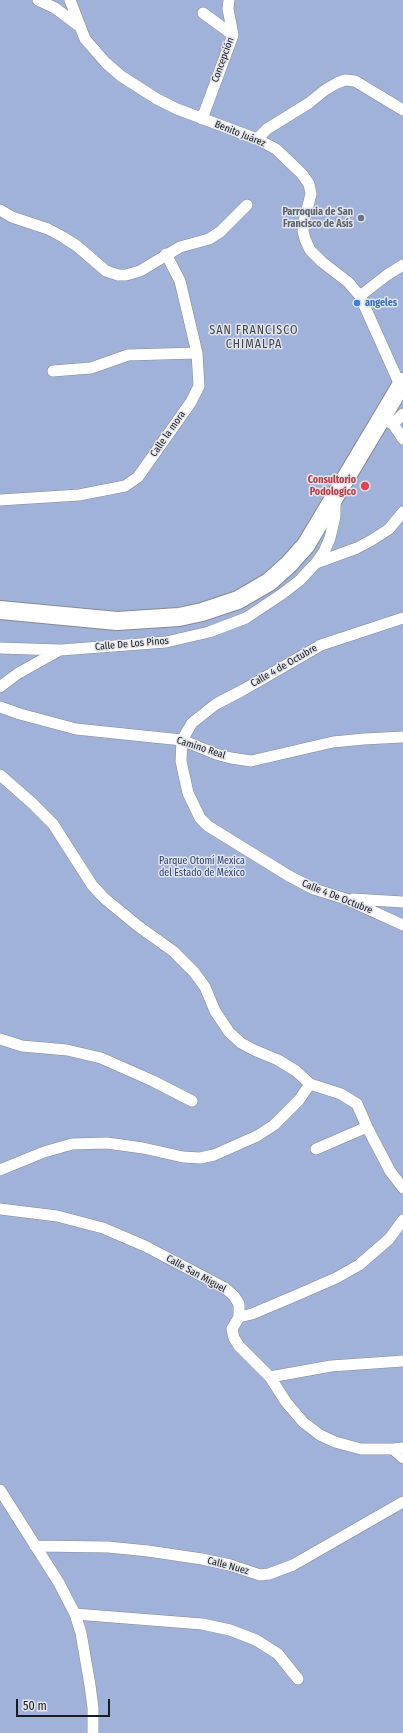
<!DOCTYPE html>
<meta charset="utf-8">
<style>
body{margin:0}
#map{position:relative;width:403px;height:1733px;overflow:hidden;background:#e2e5eb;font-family:"Fira Sans Condensed",sans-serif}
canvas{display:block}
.scale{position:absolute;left:16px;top:1699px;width:94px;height:18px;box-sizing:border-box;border:2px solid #1b1c1f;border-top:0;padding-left:5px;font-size:12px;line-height:14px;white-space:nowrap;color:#1b1c1f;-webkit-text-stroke:3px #e2e5eb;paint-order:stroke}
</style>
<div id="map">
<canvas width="403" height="1733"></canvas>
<div class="scale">50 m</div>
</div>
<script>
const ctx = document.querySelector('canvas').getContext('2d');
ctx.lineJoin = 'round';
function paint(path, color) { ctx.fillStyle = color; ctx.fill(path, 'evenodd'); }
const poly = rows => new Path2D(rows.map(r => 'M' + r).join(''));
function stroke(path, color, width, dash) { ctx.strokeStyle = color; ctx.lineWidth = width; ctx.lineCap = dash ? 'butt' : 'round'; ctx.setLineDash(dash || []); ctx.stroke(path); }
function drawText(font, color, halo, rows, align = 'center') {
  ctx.font = font + ' "Fira Sans Condensed",sans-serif'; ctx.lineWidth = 3; ctx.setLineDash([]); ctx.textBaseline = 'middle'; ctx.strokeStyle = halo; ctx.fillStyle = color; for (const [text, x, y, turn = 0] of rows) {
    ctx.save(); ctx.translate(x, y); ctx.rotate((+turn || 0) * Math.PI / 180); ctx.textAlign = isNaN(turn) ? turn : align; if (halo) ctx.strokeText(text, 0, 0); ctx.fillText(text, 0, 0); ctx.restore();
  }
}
const green = poly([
 [0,0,403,0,403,1733,0,1733]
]);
const street = poly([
 [38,0,55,8,79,26],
 [70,0,85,39,106,63,121,76,157,99,177,109,257,139,276,149,302,174,309,184,311,194,304,221,303,231,305,239,310,250,322,262,348,282,360,296,400,385],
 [203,13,233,35],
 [202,119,233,35,228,9,229,0],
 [257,139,267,129,309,103,325,90,337,83,345,80,355,81,403,110],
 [0,210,12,217,48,229,63,237,77,246,106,271,118,275,126,275,140,271,180,247,209,239,220,232,247,205],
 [360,296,387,275,403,265],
 [53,371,91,368,128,355,197,353],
 [381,418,393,424,403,439],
 [393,424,403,414],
 [0,500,79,495,125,486,138,477,191,402,199,386,197,353,180,281,166,254],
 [316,563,357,548,372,540,389,529,403,512],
 [403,618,321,645,243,690,216,704,192,723,182,740,181,761,188,793,200,818,208,826,289,876,314,889,346,899,403,925],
 [0,648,61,650,166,642,209,632,246,618,282,594,299,581,316,563,324,552,330,538,335,516,335,499],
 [0,687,17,674,58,651],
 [0,707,20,714,76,729,182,740,216,754,231,758,251,761,333,742,364,739,403,737],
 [0,775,32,803,53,824,92,885,104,898,138,926,173,951,194,972,205,987,215,1011,229,1032,241,1043,254,1050,278,1060,296,1071,310,1084,341,1094,357,1104,367,1127,390,1171,403,1188],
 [353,899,403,902],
 [0,1039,22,1046,67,1050,101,1058,153,1081,192,1101],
 [316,1149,367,1127],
 [0,1170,44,1152,72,1144,107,1143,143,1148,183,1157,200,1158,214,1155,257,1136,274,1125,299,1100,310,1084],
 [0,1209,57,1216,103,1228,145,1246,225,1288,234,1296,239,1304,239,1317,232,1329,234,1338,239,1346,270,1377,286,1402,303,1422,320,1435,335,1442,361,1449,393,1449,403,1448],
 [239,1317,252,1314,297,1295,336,1278,359,1265,389,1239,403,1220],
 [270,1377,331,1366,403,1361],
 [393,1449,403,1458],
 [0,1490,59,1583,75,1614,81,1633,90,1685,93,1708,93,1733],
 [35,1546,108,1547,148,1551,202,1559,230,1565,260,1575,269,1574,293,1565,403,1502],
 [75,1614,202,1624,230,1630,256,1640,278,1654,298,1679]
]);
const primary = poly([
 [0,610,117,621,179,617,202,612,238,600,269,582,289,564,306,545,403,382]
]);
const markers = [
 [361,218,4,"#6b7280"],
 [357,303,4,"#3f7fe0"],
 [365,486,5,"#e0444e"]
];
const streetNames = [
 ["Concepción",223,60,-70],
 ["Benito Juárez",240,134,22],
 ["Calle la mora",168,434,-55],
 ["Calle De Los Pinos",132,644,-5],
 ["Calle 4 de Octubre",284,666,-30],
 ["Camino Real",201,748,18],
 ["Calle 4 De Octubre",337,897,22],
 ["Calle San Miguel",196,1274,29],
 ["Calle Nuez",228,1566,15]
];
const worshipNames = [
 ["Parroquia de San",353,212],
 ["Francisco de Asís",353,224]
];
const shopNames = [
 ["angeles",365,303]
];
const healthNames = [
 ["Consultorio",356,480],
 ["Podologico",356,492]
];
const parkNames = [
 ["Parque Otomí Mexica",202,861],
 ["del Estado de México",202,873]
];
const quarterNames = [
 ["SAN FRANCISCO",254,331],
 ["CHIMALPA",254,345]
];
paint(green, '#a1b2da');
stroke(street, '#87898f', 12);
stroke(primary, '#87898f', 20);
stroke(street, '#fff', 11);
stroke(primary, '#fff', 18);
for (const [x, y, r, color] of markers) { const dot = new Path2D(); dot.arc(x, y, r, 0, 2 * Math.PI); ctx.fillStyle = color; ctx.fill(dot); stroke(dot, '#e2e5eb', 1.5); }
drawText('10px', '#1b1c1f', '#e2e5eb', streetNames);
drawText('bold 10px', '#5b616d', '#e2e5eb', worshipNames, 'right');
drawText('bold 10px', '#366cbe', '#e2e5eb', shopNames, 'left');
drawText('bold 10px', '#be3a42', '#e2e5eb', healthNames, 'right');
drawText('10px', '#2b4079', '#e2e5eb', parkNames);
ctx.letterSpacing = '1px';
drawText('12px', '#404348', '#e2e5eb', quarterNames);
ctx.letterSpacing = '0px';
</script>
